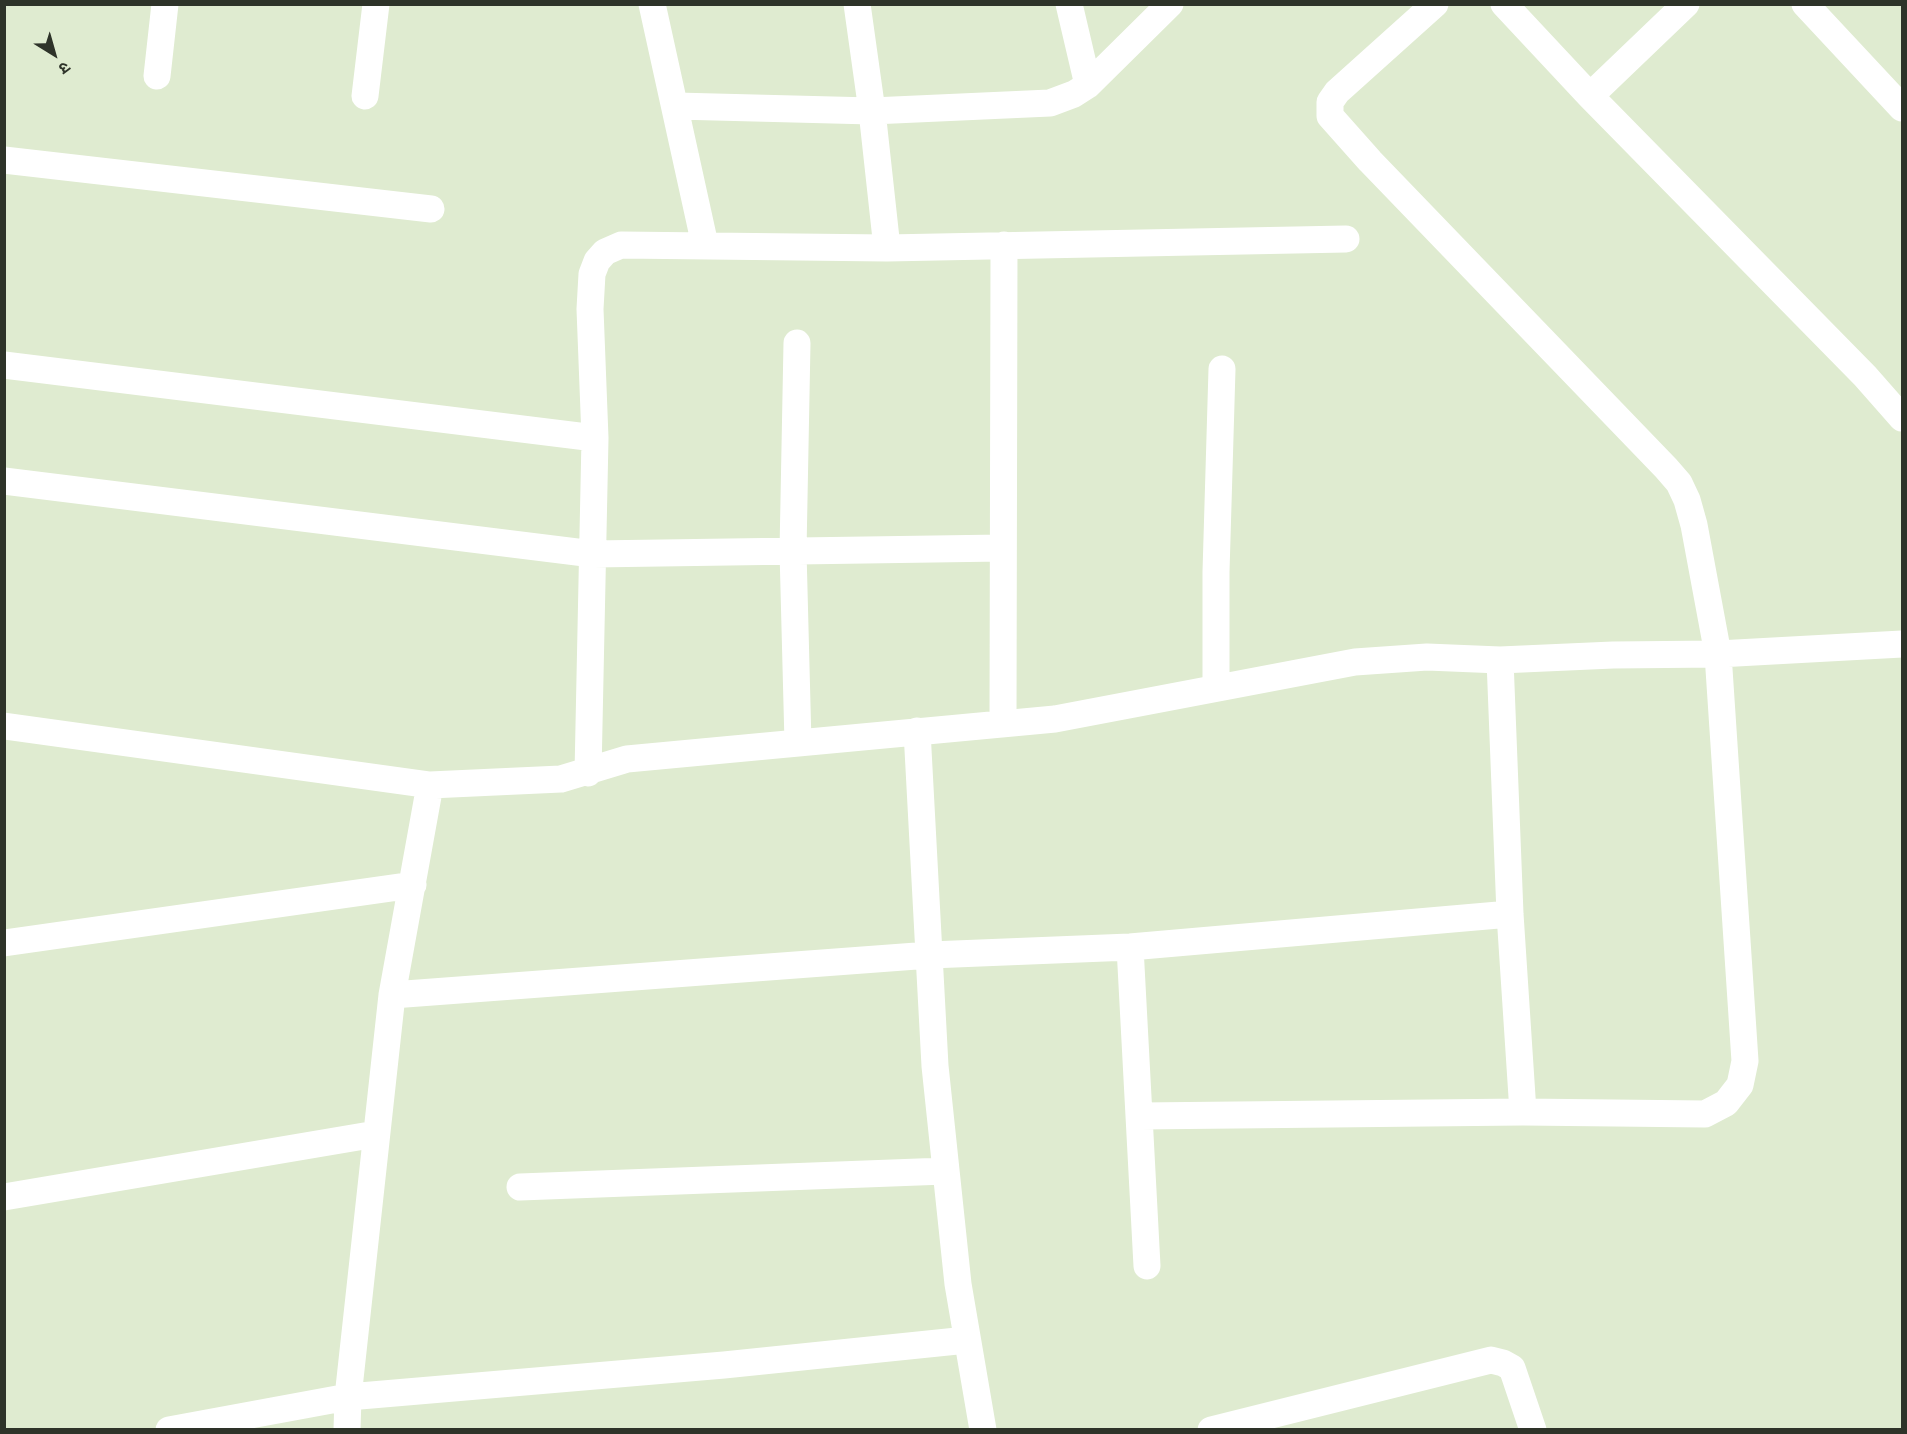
<!DOCTYPE html>
<meta charset="utf-8">
<style>
body{margin:0}
#map{position:relative;width:1907px;height:1434px;overflow:hidden;background:#dfebd0;font-family:Ubuntu,"Noto Sans Devanagari",sans-serif}
canvas{display:block}
.frame{position:absolute;inset:0;border:6px solid #2e3329;pointer-events:none}
.north{position:absolute;left:24px;top:24px;width:60px;height:60px;-webkit-text-stroke:4px #dfebd0;paint-order:stroke;rotate:143deg;font-size:16px;font-weight:700;line-height:24px;text-align:center;color:#2e3329}
.north::after{content:'';display:block;margin:auto;width:21px;height:27px;background:#2e3329;clip-path:polygon(50% 0,100% 100%,50% 72%,0 100%)}
</style>
<div id="map">
<canvas width="1907" height="1434"></canvas>
<div class="frame"></div>
<div class="north">उ</div>
</div>
<script>
const ctx = document.querySelector('canvas').getContext('2d');
ctx.lineJoin = 'round';
const poly = rows => new Path2D(rows.map(r => 'M' + r).join(''));
function stroke(path, color, width, dash) { ctx.strokeStyle = color; ctx.lineWidth = width; ctx.lineCap = dash ? 'butt' : 'round'; ctx.setLineDash(dash || []); ctx.stroke(path); }
const minor = poly([
 [652,4,705,245],
 [857,4,872,111,887,248],
 [1069,4,1088,85],
 [1504,4,1590,96,1865,376,1902,418],
 [1805,4,1902,108],
 [157,76,165,4],
 [365,96,376,4],
 [1590,96,1686,4],
 [676,106,872,111,1050,103,1074,94,1088,85,1170,4],
 [4,160,431,209],
 [797,343,793,551,798,743],
 [4,365,595,438],
 [4,481,593,554,1002,548],
 [1500,660,1510,914,1523,1112],
 [1216,688,1216,572,1222,369],
 [1003,723,1004,245],
 [4,726,430,785,561,779,627,759,1055,719,1355,662,1427,657,1500,660,1613,655,1718,654,1902,644],
 [917,731,935,1066,958,1284,983,1430],
 [588,773,595,438,590,309,592,274,597,261,605,252,621,245,887,248,1346,239],
 [4,943,413,885],
 [1130,947,1147,1266],
 [392,995,930,955,1130,947,1510,914],
 [1140,1116,1523,1112,1705,1114,1726,1103,1740,1085,1745,1061,1718,654,1694,525,1687,500,1679,483,1666,468,1370,161,1330,116,1330,102,1337,92,1435,4],
 [520,1187,945,1171],
 [4,1197,376,1134],
 [169,1430,348,1397,724,1365,967,1340],
 [347,1430,348,1397,392,995,430,785],
 [1211,1430,1491,1360,1503,1363,1512,1368,1533,1430]
]);
stroke(minor, '#fff', 27);
</script>
